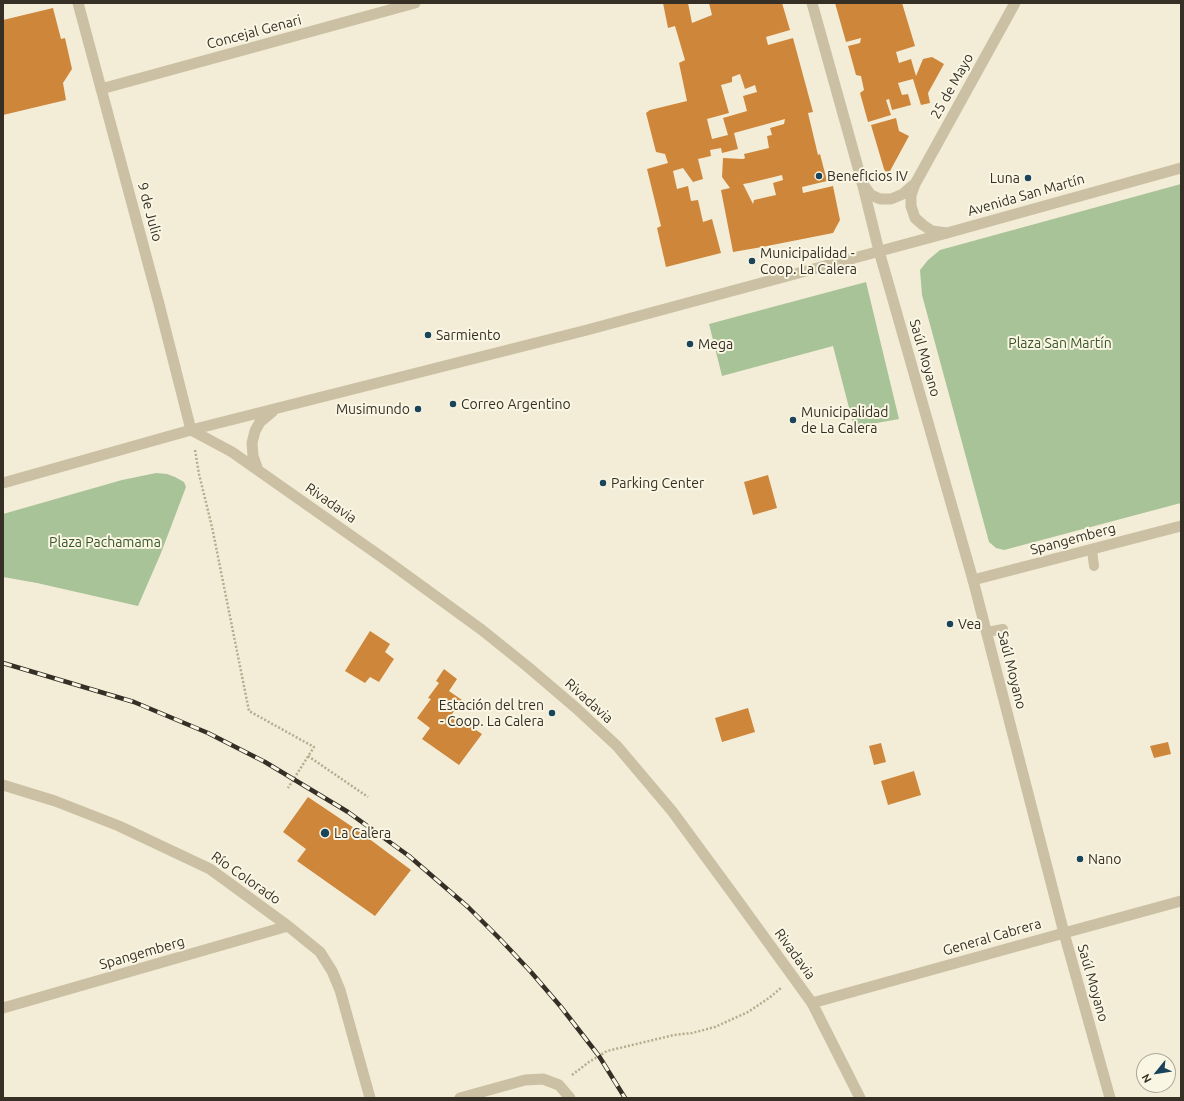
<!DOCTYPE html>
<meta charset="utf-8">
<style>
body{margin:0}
#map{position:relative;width:1184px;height:1101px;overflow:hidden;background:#f3edd8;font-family:Ubuntu,sans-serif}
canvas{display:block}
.frame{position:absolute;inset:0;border:4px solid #362f26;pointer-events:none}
.north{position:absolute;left:1136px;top:1053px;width:40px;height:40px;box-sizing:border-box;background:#faf6e4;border:1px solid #aca698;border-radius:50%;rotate:240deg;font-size:11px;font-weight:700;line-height:16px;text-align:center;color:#362f26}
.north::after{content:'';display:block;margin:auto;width:14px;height:18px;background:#19445a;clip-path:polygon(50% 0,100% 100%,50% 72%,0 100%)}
</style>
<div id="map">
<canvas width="1184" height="1101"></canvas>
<div class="frame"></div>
<div class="north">N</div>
</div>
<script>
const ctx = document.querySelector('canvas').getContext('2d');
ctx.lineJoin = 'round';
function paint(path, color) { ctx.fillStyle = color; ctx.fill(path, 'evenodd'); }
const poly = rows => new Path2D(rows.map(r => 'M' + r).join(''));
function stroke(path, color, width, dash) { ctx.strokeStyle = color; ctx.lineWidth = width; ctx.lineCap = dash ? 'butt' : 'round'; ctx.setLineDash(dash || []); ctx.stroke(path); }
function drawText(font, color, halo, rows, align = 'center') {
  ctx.font = font + ' Ubuntu,sans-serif'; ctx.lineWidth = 4; ctx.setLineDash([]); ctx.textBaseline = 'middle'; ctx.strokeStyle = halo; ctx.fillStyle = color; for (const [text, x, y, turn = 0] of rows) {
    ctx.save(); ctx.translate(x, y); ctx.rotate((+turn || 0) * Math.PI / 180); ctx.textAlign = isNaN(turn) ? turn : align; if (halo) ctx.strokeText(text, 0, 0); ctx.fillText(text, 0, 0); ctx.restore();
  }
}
const green = poly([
 [1181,184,1181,503,1004,550,996,548,989,542,922,295,920,270,928,260,940,250],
 [866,282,899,419,854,427,833,346,722,376,709,324],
 [156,473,167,474,175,477,184,482,186,487,161,553,138,606,37,583,3,577,3,514,122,480]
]);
const building = poly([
 [663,3,688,3,692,23,712,15,709,3,782,3,790,30,766,37,768,45,793,38,813,112,808,113,818,155,820,154,827,181,802,187,803,193,833,186,840,220,833,233,762,247,733,252,721,190,730,188,722,177,723,158,743,159,745,158,744,154,769,148,767,136,772,135,770,128,784,124,785,119,734,133,738,149,722,153,721,148,710,150,711,156,698,159,703,179,693,182,683,168,673,171,677,189,688,186,691,201,698,200,703,222,712,219,721,253,666,267,657,228,661,226,647,169,668,163,665,154,656,152,646,113,650,110,687,101,679,63,685,60,675,26,668,28],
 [740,74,745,89,755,85,757,92,743,96,747,111,723,118,728,135,712,139,707,119,729,113,721,85,732,82,732,77],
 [782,175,783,180,773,183,776,195,754,200,753,204,743,184,749,183],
 [835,3,902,3,915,46,896,52,899,63,911,59,916,76,923,59,932,57,944,64,928,93,930,103,921,105,913,79,898,83,902,95,908,94,911,105,892,110,889,99,886,100,891,115,868,122,860,93,864,90,861,76,856,75,848,46,860,43,861,38,846,42],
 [53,8,61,39,65,38,72,69,63,83,66,100,3,115,3,20],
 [896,118,899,131,909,136,890,171,888,172,885,171,884,169,871,125],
 [768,475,777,508,753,515,744,482],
 [370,631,390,644,385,652,394,659,379,682,370,677,365,683,345,671],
 [444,669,457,679,449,691,462,700,452,714,482,734,459,765,422,739,430,728,417,718,431,699,428,698,439,683,436,681],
 [748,708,755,732,722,742,715,718],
 [1168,742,1171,754,1154,758,1150,746],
 [881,743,886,762,874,765,869,746],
 [914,771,921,795,888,805,881,781],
 [308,797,360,832,411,870,375,916,297,861,306,849,283,832]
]);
const path = poly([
 [195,450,199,474,212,527,249,711,314,747,288,788],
 [308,756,368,797],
 [572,1075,589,1062,607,1051,674,1035,692,1033,715,1027,748,1012,769,998,781,988]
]);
const service = poly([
 [1092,550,1094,566],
 [987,632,1003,629]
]);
const minor = poly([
 [78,3,159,304,191,430],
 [101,89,415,3],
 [862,183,871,195,880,199,891,199,903,194,913,185],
 [947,233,932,231,923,225,915,218,911,206,911,195,915,184,1015,3],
 [973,580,1181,526],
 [3,785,55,801,119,826,210,869,288,926,320,952,332,971,340,990,370,1098],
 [1064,933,1110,1098],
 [812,1003,860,1098],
 [3,1008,288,926],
 [460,1098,525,1080,543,1079,559,1085,570,1098]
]);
const tertiary = poly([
 [812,3,862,182,879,251,973,580,1064,933],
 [191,430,232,452,390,563,482,630,528,667,576,708,617,746,672,811,733,894,812,1003,1064,933,1181,901],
 [258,470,253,456,252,443,255,431,260,422,272,412],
 [3,483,191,430,587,330,947,233,1181,168]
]);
const rail = poly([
 [3,663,134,702,208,733,265,762,348,812,409,856,468,907,500,939,531,972,561,1007,599,1056,625,1098]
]);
const markers = [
 [819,176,4,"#19445a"],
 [1028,178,4,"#19445a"],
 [752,261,4,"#19445a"],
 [428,335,4,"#19445a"],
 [690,344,4,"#19445a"],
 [453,404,4,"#19445a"],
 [418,409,4,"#19445a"],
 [793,420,4,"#19445a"],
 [603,483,4,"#19445a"],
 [950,624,4,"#19445a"],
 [552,713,4,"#19445a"],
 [325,833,5,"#19445a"],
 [1080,859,4,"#19445a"]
];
const streetNames = [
 ["Concejal Genari",254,32,-15],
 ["25 de Mayo",952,86,-61],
 ["Avenida San Martín",1026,195,-16],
 ["9 de Julio",150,212,75],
 ["Saúl Moyano",925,358,74],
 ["Rivadavia",331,503,35],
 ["Spangemberg",1073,539,-15],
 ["Saúl Moyano",1012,670,76],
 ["Rivadavia",589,701,42],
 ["Río Colorado",246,878,35],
 ["General Cabrera",992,937,-16],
 ["Spangemberg",142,953,-16],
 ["Rivadavia",795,954,54],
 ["Saúl Moyano",1093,983,74]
];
const poiNames = [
 ["Beneficios IV",827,176],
 ["Luna",1020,178,"right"],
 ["Municipalidad -",760,253],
 ["Coop. La Calera",760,269],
 ["Sarmiento",436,335],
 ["Mega",698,344],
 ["Correo Argentino",461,404],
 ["Musimundo",410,409,"right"],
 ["Municipalidad",801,412],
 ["de La Calera",801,428],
 ["Parking Center",611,483],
 ["Vea",958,624],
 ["Estación del tren",544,705,"right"],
 ["- Coop. La Calera",544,721,"right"],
 ["La Calera",334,833],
 ["Nano",1088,859]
];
const parkNames = [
 ["Plaza San Martín",1060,343],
 ["Plaza Pachamama",105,542]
];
paint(green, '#a8c397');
paint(building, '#ce863a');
stroke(path, '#b7ab8d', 2.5, [2, 2]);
stroke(service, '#cbc0a3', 10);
stroke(minor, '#cbc0a3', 11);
stroke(tertiary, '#cbc0a3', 11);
stroke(rail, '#362f26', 4.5);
stroke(rail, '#faf6e4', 3, [9]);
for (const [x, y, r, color] of markers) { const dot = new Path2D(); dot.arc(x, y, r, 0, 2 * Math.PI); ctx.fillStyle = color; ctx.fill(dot); stroke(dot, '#faf6e4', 1.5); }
drawText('14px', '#362f26', '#faf6e4', streetNames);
drawText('14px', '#362f26', '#faf6e4', poiNames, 'left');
drawText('14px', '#395628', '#faf6e4', parkNames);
</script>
